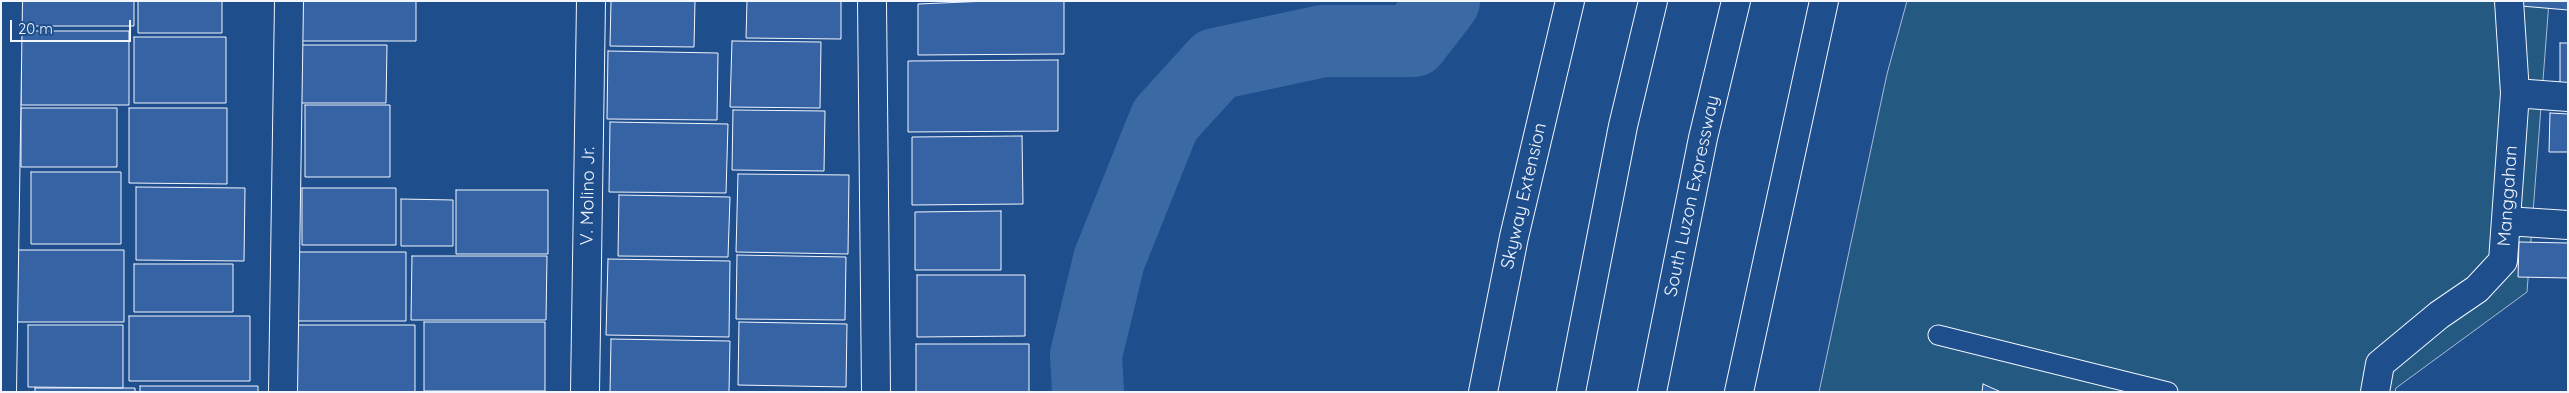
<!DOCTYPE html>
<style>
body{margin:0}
#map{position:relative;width:2569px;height:393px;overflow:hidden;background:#1f4e8c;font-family:Quicksand,sans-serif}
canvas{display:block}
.frame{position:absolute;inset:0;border:2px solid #f2f6ff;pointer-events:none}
.scale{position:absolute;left:10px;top:20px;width:121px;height:22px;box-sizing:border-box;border:2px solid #f2f6ff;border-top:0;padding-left:6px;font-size:15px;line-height:18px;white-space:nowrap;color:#f2f6ff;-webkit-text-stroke:4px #1f4e8c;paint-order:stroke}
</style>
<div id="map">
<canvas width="2569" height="393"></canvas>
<div class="frame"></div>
<div class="scale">20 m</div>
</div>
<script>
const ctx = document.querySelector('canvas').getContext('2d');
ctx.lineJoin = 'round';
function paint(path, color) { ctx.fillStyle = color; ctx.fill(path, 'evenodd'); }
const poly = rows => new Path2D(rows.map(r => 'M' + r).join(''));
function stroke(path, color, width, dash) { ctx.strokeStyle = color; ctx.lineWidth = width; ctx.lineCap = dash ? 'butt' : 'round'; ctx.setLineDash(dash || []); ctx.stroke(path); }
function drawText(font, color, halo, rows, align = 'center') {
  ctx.font = font + ' Quicksand,sans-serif'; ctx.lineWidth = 4; ctx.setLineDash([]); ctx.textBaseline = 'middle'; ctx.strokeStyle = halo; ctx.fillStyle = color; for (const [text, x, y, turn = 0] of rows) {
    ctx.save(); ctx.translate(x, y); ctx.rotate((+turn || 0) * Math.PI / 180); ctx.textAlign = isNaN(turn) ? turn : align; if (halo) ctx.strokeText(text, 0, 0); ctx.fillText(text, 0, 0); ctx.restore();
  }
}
const green = poly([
 [1907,1,2549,1,2527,292,2396,388,2395,392,1819,392,1887,74,1907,1]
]);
const river = poly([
 [1088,392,1086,355,1109,260,1165,120,1216,64,1323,41,1413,41,1444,1]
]);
const building = poly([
 [18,1,134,1,134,26,18,26,18,1],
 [138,1,222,1,222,33,138,33,138,1],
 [298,1,416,1,416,41,298,41,298,1],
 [611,1,695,1,694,47,610,46,611,1],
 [747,1,841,1,841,39,746,38,747,1],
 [988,1,1064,1,1064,54,918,55,918,4,988,1],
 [2521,1,2568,1,2568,10,2521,6,2521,1],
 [21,31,129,31,129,105,21,105,21,31],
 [134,37,226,37,226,103,134,103,134,37],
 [732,41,821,42,820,108,730,107,732,41],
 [2560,43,2568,43,2568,85,2560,85,2560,43],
 [301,45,387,45,386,103,301,103,301,45],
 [608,51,718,53,717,120,607,119,608,51],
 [1058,60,1058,131,908,132,908,61,1058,60],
 [305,105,390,105,390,177,305,177,305,105],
 [21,108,117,108,117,167,21,167,21,108],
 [129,108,227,108,227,184,129,183,129,108],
 [733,110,825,111,824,171,732,170,733,110],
 [2550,113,2568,114,2568,152,2549,152,2550,113],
 [610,122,728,124,726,193,609,192,610,122],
 [1022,136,1023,204,912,205,912,137,1022,136],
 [31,172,121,172,121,244,31,244,31,172],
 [738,174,849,175,848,254,736,252,738,174],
 [136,187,245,188,244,261,136,260,136,187],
 [302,188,396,188,396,245,302,245,302,188],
 [456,190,548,190,548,254,456,254,456,190],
 [619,195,730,197,728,257,618,256,619,195],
 [401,199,453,200,453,246,401,246,401,199],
 [1001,211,1001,270,915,270,915,212,1001,211],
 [2519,242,2568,243,2568,278,2518,277,2519,242],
 [16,250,124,250,124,322,16,322,16,250],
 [297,252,406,252,406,321,297,321,297,252],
 [737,255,846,257,845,320,736,319,737,255],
 [412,256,547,256,546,320,411,320,412,256],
 [608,259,730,261,729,337,606,335,608,259],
 [134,264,233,264,233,312,134,312,134,264],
 [917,275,1025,275,1025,336,917,337,917,275],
 [129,316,250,316,250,381,129,381,129,316],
 [424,322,545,322,545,391,424,391,424,322],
 [739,322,847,324,846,387,738,385,739,322],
 [28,325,123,325,123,388,28,387,28,325],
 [297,325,415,325,415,392,297,392,297,325],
 [611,339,730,341,729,392,610,392,611,339],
 [916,344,1029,344,1029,392,916,392,916,344],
 [1983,384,2001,392,1982,392,1983,384],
 [140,386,258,386,258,392,140,392,140,386],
 [35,388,135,388,135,392,35,392,35,388]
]);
const lane = poly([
 [1938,335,2168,392]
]);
const street = poly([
 [872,1,876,392],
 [2515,93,2568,97],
 [2506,221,2568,225],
 [2,392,8,1],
 [283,392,289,1],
 [585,392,591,1],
 [2375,392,2380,364,2439,315,2477,289,2503,261,2515,93,2509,1]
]);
const highway = poly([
 [1483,392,1514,237,1570,1],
 [1571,392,1623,126,1653,1],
 [1652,392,1703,138,1736,1],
 [1739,392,1824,1]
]);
const streetNames = [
 ["V. Molino Jr.",588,196,-89],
 ["Skyway Extension",1524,196,-77],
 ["South Luzon Expressway",1692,196,-78],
 ["Manggahan",2508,196,-86]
];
paint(green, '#245a82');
stroke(green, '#a8bbd7', 1);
stroke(river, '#3b69a3', 72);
paint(building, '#3563a3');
stroke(building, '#f2f6ff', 1);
stroke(lane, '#f2f6ff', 21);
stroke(street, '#f2f6ff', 30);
stroke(highway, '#f2f6ff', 30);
stroke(lane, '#1f4e8c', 19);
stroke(street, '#1f4e8c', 28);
stroke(highway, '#1f4e8c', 28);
drawText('18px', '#f2f6ff', '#1f4e8c', streetNames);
</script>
